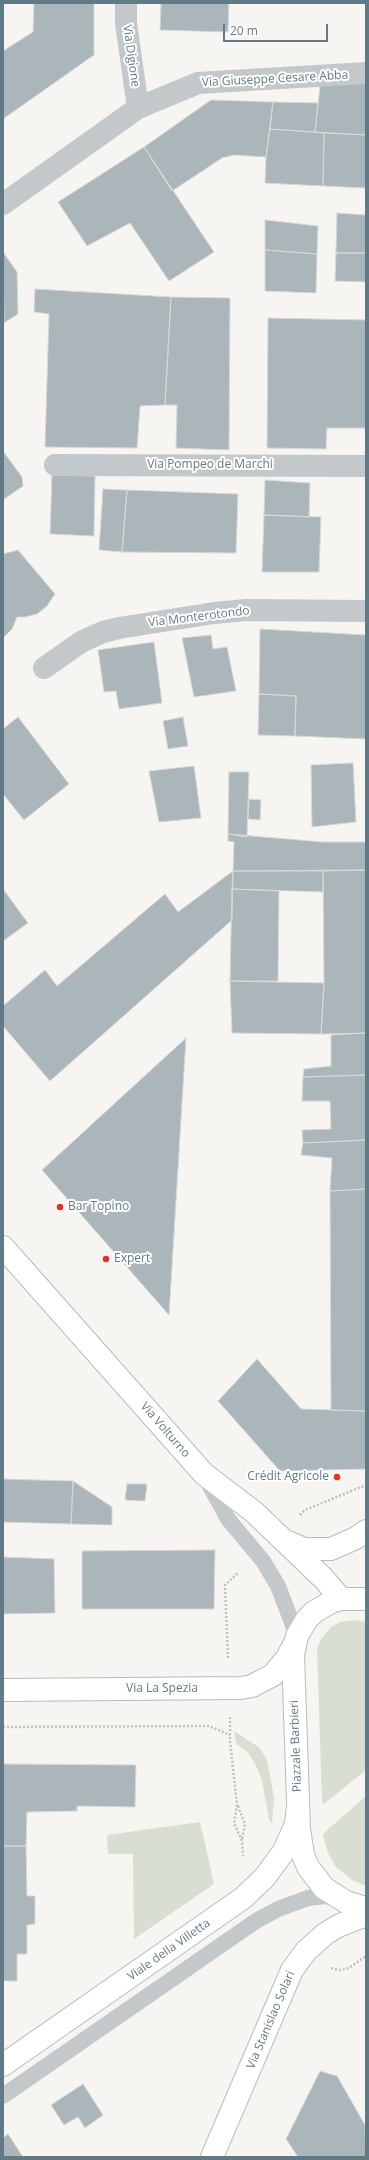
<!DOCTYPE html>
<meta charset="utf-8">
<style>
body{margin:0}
#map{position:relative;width:369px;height:2160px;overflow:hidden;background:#f6f5f1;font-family:"Open Sans",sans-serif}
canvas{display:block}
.frame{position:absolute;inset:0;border:4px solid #627a86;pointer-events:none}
.scale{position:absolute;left:223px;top:24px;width:105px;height:18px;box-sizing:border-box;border:2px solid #627a86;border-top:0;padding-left:5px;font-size:12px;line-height:14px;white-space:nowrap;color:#627a86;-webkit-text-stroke:3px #fff;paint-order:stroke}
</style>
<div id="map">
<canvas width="369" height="2160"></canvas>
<div class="frame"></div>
<div class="scale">20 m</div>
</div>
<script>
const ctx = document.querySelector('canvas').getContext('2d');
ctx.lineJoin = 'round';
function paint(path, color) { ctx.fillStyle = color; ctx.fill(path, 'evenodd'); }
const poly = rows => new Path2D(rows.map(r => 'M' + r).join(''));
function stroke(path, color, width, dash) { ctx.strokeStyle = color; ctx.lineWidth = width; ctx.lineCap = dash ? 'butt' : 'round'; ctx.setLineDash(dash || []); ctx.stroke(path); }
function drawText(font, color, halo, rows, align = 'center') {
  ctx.font = font + ' "Open Sans",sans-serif'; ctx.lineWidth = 4; ctx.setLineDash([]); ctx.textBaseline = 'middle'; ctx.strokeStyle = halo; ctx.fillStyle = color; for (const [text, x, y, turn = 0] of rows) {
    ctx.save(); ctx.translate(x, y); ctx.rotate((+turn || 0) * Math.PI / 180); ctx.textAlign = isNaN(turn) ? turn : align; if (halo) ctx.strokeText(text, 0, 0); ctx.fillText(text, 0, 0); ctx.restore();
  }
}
const green = poly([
 [355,1620,366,1622,366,1770,324,1804,322,1801,317,1649,321,1639,331,1627,340,1622],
 [234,1731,260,1748,267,1760,274,1798,272,1823,269,1819,262,1780,257,1768,249,1754,236,1743],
 [366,1796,366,1886,352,1880,335,1866,328,1853,323,1836,325,1832],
 [200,1822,214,1884,134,1939,133,1854,108,1854,107,1835]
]);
const building = poly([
 [34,3,94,3,94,55,3,119,3,51,33,32,34,3],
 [161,3,229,3,228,32,160,30,161,3],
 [321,78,366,80,366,135,315,132,321,78],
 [211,100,273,102,266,157,234,155,222,158,172,191,144,147,211,100],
 [273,102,318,103,315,132,270,129,273,102],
 [270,129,324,133,323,186,265,183,266,157,270,129],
 [324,133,366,135,366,188,323,186,324,133],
 [144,147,214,252,169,281,130,223,87,246,58,202,144,147],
 [337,213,366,215,366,253,336,253,337,213],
 [265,220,318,226,317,254,265,250,265,220],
 [265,250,317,254,316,293,265,291,265,250],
 [3,252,17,272,18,314,4,323,3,252],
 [336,253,366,253,366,282,335,281,336,253],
 [35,289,171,297,165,405,140,406,137,448,45,447,49,314,34,312,35,289],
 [171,297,230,298,229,450,176,448,177,405,165,405,171,297],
 [268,318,366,320,366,428,327,428,326,449,267,448,268,318],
 [3,451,22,477,23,486,3,500,3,451],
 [52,475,95,476,94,536,50,534,52,475],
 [265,480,310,483,309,517,264,515,265,480],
 [103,489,127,490,122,552,99,550,103,489],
 [127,490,238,494,236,553,122,552,127,490],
 [264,515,321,517,319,572,262,572,264,515],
 [18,550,55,594,47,606,37,614,25,617,17,617,12,629,3,638,3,554,18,550],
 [260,629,366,635,366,739,295,736,296,696,259,694,260,629],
 [211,635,213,649,227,647,236,691,194,697,182,638,211,635],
 [154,642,162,703,119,709,116,691,104,692,98,650,154,642],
 [259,694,296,696,295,736,258,735,259,694],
 [18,717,69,784,24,820,3,794,3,729,18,717],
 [183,717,188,746,168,749,163,721,183,717],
 [353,763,356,822,312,827,311,765,353,763],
 [194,766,201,818,159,822,149,771,194,766],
 [229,772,249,772,247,837,228,834,229,772],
 [249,799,261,800,260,820,248,819,249,799],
 [228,834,323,842,366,842,366,870,233,871,234,842,228,841,228,834],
 [366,870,366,1033,321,1034,324,983,323,871,366,870],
 [233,871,323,871,323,892,232,889,233,871],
 [233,871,232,920,50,1081,3,1026,3,1006,45,970,57,986,165,894,178,912,233,871],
 [3,889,28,923,3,941,3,889],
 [232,889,279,891,278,981,230,981,232,889],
 [230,981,324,983,321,1034,232,1033,230,981],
 [366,1033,366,1075,303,1077,304,1069,331,1066,331,1035,366,1033],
 [186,1038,169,1315,42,1170,186,1038],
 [366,1075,366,1140,303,1143,302,1130,331,1129,330,1101,302,1101,303,1077,366,1075],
 [366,1140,366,1189,330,1191,332,1158,301,1155,303,1143,366,1140],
 [366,1189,366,1411,331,1410,330,1191,366,1189],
 [257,1359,301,1409,366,1411,366,1469,280,1471,218,1401,257,1359],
 [3,1479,73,1481,71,1524,3,1522,3,1479],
 [73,1481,112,1507,112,1525,71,1524,73,1481],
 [127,1484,147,1484,145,1501,125,1500,127,1484],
 [215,1550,214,1609,82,1609,82,1551,215,1550],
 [3,1557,54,1559,55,1613,3,1614,3,1557],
 [3,1764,136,1765,135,1807,77,1806,77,1811,27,1812,26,1846,3,1846,3,1764],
 [3,1846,26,1846,27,1896,35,1896,35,1924,27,1925,27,1954,17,1954,17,1981,3,1981,3,1846],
 [320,2071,337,2076,365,2125,366,2157,298,2157,286,2139,320,2071],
 [83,2084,103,2115,85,2128,78,2117,64,2125,51,2105,83,2084],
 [8,2134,23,2157,3,2157,3,2138,8,2134]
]);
const path = poly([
 [300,1515,305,1510,366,1485],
 [228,1658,225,1585,238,1573],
 [230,1717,230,1741,237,1805,234,1823,242,1841,243,1856],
 [3,1727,209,1726,230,1735],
 [238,1806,245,1824,242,1839],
 [331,1968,339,1970,349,1968,366,1956]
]);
const lane = poly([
 [205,1477,228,1519,263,1561,278,1586,297,1636],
 [3,2096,256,1921,278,1909,308,1898,325,1896,338,1899]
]);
const street = poly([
 [126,3,126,23,138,108],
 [3,204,138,108,198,83,366,73],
 [55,465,366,466],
 [44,668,81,642,103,632,119,628,214,613,246,610,366,611]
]);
const secondary = poly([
 [3,1247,204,1474,254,1512,324,1579,341,1599],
 [288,1542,304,1549,331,1549,356,1538,366,1531],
 [366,1599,341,1599,331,1602,314,1612,307,1619,297,1636,293,1655,299,1829,303,1855,308,1867,324,1888,346,1902,366,1908],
 [3,1690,241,1688,252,1686,273,1675,287,1658,295,1643],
 [3,2065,243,1898,265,1877,284,1851,296,1824,298,1806],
 [212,2157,292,1970,306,1951,325,1934,338,1926,366,1915]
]);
const markers = [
 [60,1207,4,"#f32d14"],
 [106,1259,4,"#f32d14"],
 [337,1477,4,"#f32d14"]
];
const streetNames = [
 ["Via Digione",131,56,82],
 ["Via Giuseppe Cesare Abba",275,79,-3],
 ["Via Pompeo de Marchi",210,465],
 ["Via Monterotondo",199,617,-7],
 ["Via Volturno",165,1430,49],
 ["Via La Spezia",162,1689],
 ["Piazzale Barbieri",296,1746,-92],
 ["Viale della Villetta",169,1950,-35],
 ["Via Stanislao Solari",271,2020,-67]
];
const poiNames = [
 ["Bar Topino",68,1207],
 ["Expert",114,1259],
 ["Crédit Agricole",329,1477,"right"]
];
paint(green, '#d8ded2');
paint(building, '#abb6ba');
stroke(building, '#d7d7d4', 1);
stroke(secondary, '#b5bcbf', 24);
stroke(path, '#bec1c3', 2.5, [2, 2]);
stroke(lane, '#c3c8cb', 16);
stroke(street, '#c3c8cb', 22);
stroke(secondary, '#fff', 22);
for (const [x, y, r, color] of markers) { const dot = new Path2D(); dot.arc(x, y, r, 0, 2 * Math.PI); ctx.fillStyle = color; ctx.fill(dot); stroke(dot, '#fff', 1.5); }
drawText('12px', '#627a86', '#fff', streetNames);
drawText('12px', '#627a86', '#fff', poiNames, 'left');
</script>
